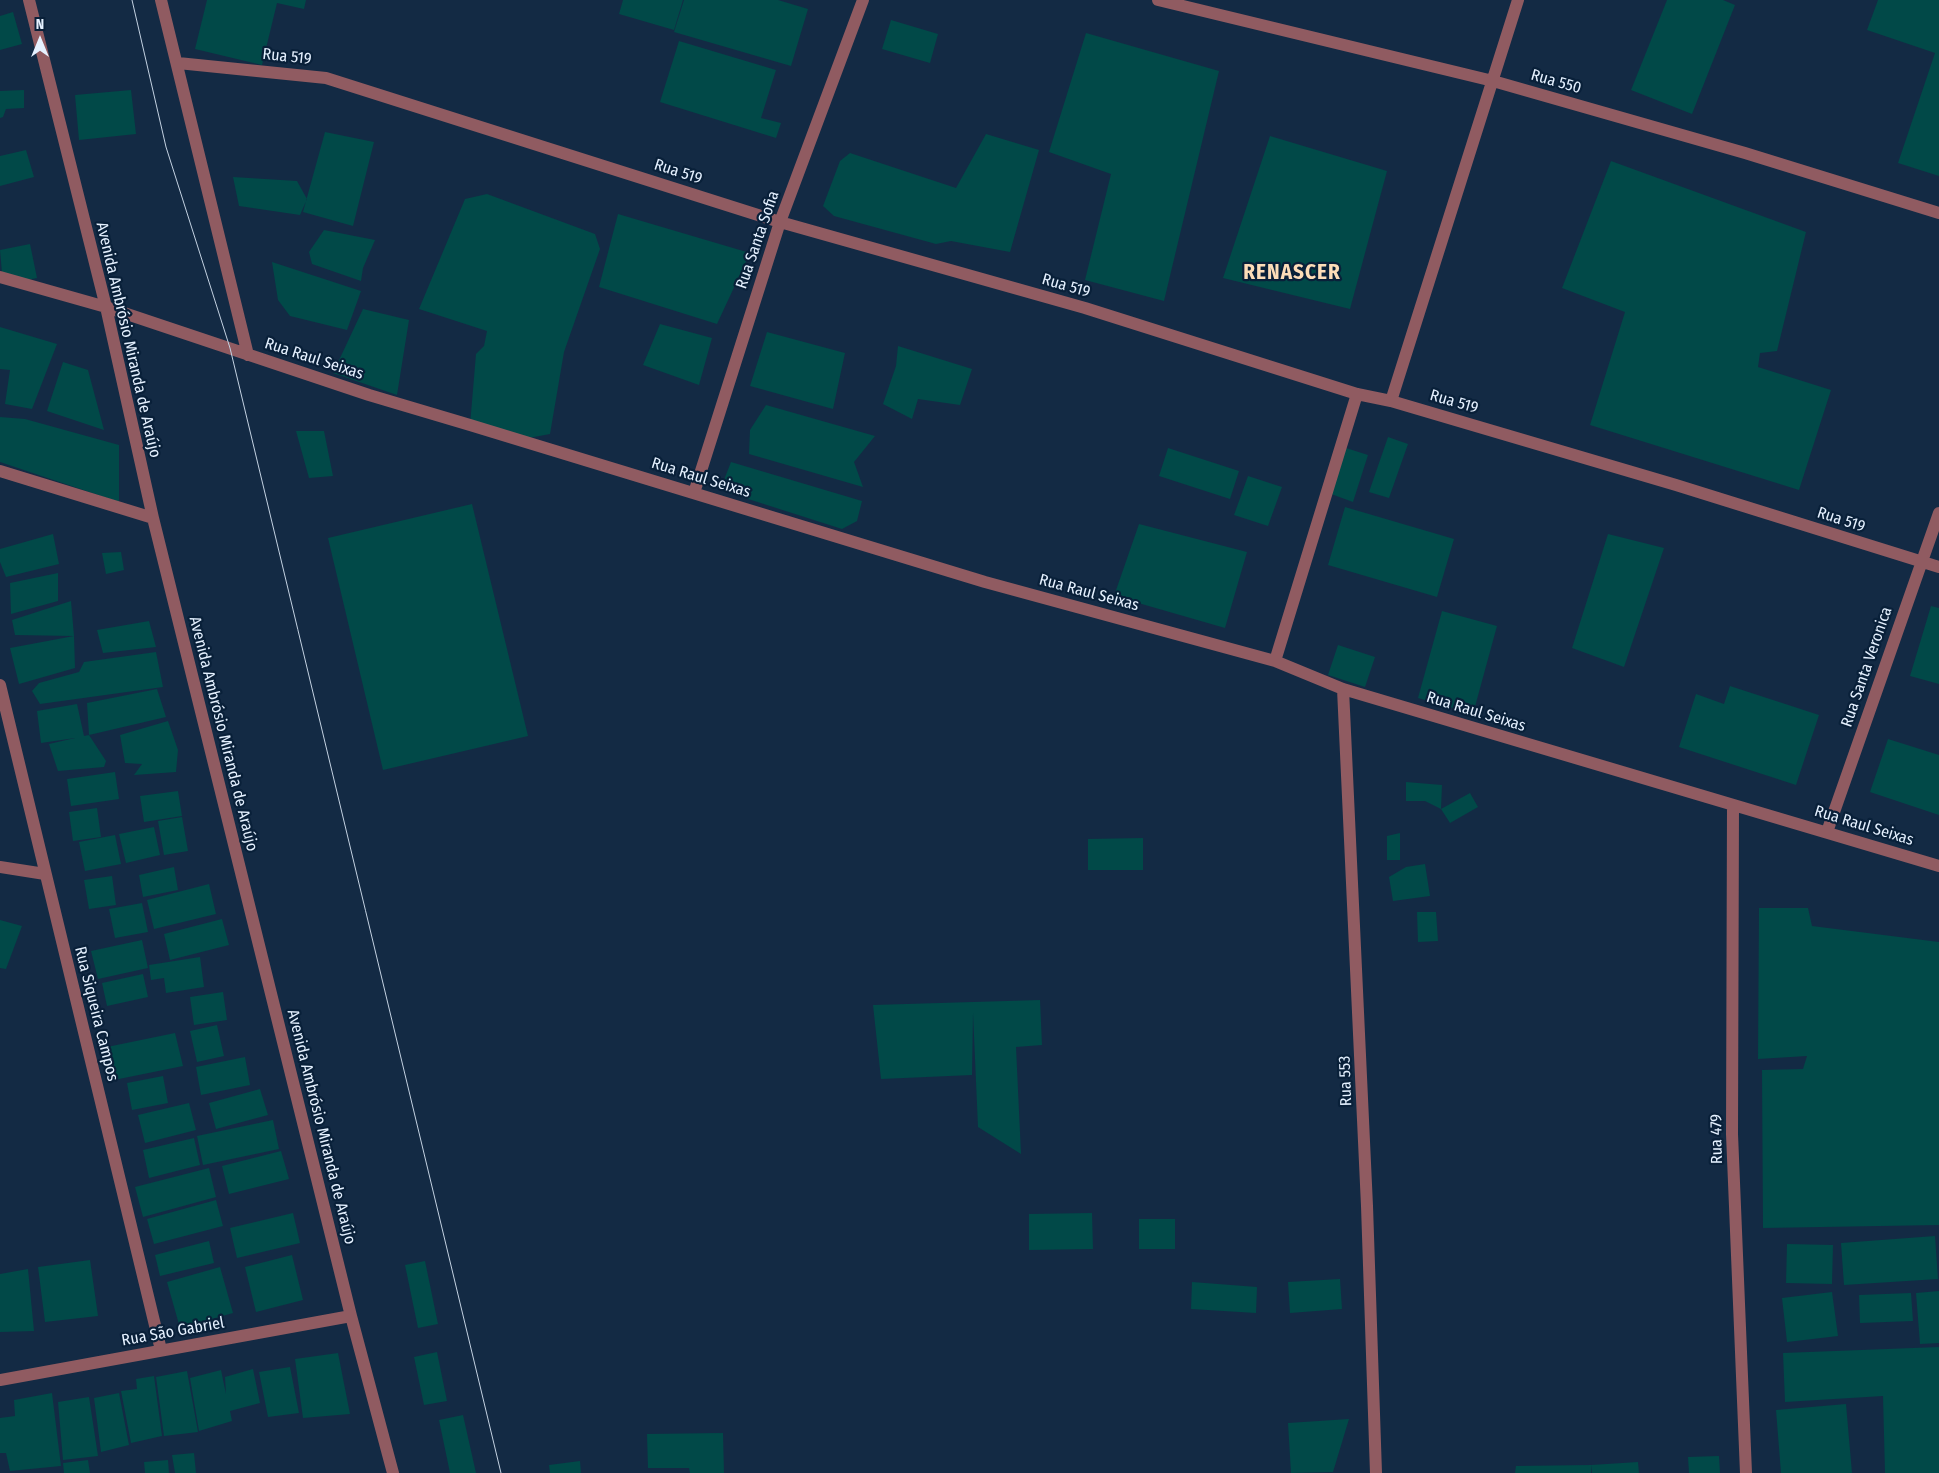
<!DOCTYPE html>
<meta charset="utf-8">
<style>
body{margin:0}
#map{position:relative;width:1939px;height:1473px;overflow:hidden;background:#132a44;font-family:"Fira Sans Condensed",sans-serif}
canvas{display:block}
.north{position:absolute;left:15px;top:15px;width:50px;height:50px;-webkit-text-stroke:4px #092039;paint-order:stroke;rotate:0deg;font-size:14px;font-weight:700;line-height:20px;text-align:center;color:#e5f1ff}
.north::after{content:'';display:block;margin:auto;width:18px;height:22px;background:#e5f1ff;clip-path:polygon(50% 0,100% 100%,50% 72%,0 100%)}
</style>
<div id="map">
<canvas width="1939" height="1473"></canvas>
<div class="north">N</div>
</div>
<script>
const ctx = document.querySelector('canvas').getContext('2d');
ctx.lineJoin = 'round';
function paint(path, color) { ctx.fillStyle = color; ctx.fill(path, 'evenodd'); }
const poly = rows => new Path2D(rows.map(r => 'M' + r).join(''));
function stroke(path, color, width, dash) { ctx.strokeStyle = color; ctx.lineWidth = width; ctx.lineCap = dash ? 'butt' : 'round'; ctx.setLineDash(dash || []); ctx.stroke(path); }
function drawText(font, color, halo, rows, align = 'center') {
  ctx.font = font + ' "Fira Sans Condensed",sans-serif'; ctx.lineWidth = 4.5; ctx.setLineDash([]); ctx.textBaseline = 'middle'; ctx.strokeStyle = halo; ctx.fillStyle = color; for (const [text, x, y, turn = 0] of rows) {
    ctx.save(); ctx.translate(x, y); ctx.rotate((+turn || 0) * Math.PI / 180); ctx.textAlign = isNaN(turn) ? turn : align; if (halo) ctx.strokeText(text, 0, 0); ctx.fillText(text, 0, 0); ctx.restore();
  }
}
const building = poly([
 [207,0,306,0,304,9,277,3,262,65,195,49],
 [623,0,683,0,674,30,619,14],
 [684,0,778,0,808,9,791,66,674,32],
 [1667,0,1723,0,1735,5,1692,114,1631,90],
 [1878,0,1939,0,1939,176,1898,163,1935,53,1867,30],
 [13,12,22,44,0,50,0,16],
 [891,20,938,34,930,63,882,49],
 [1086,33,1219,71,1164,301,1085,280,1111,174,1049,152],
 [679,41,776,70,761,118,781,123,776,138,660,102],
 [24,90,24,108,6,109,3,117,0,118,0,91],
 [131,90,136,134,79,140,75,95],
 [325,132,374,142,353,226,303,212],
 [986,134,1039,150,1010,252,951,241,936,244,834,216,823,206,840,161,850,153,956,188],
 [1270,136,1387,171,1350,309,1223,278],
 [26,150,34,177,0,186,0,156],
 [1611,161,1806,232,1777,351,1760,353,1758,367,1831,390,1799,490,1590,425,1625,312,1562,288],
 [233,177,297,181,307,199,300,215,239,206],
 [487,194,595,234,600,249,564,352,550,434,518,440,470,425,476,354,484,346,487,331,419,309,465,199],
 [618,214,750,253,717,324,599,287],
 [324,230,375,240,363,268,361,281,312,264,309,252],
 [30,244,37,278,27,280,2,273,0,250],
 [272,262,361,291,347,330,290,316,278,300],
 [363,309,409,320,397,395,333,373],
 [660,324,712,338,699,385,643,365],
 [0,327,57,344,32,409,5,404,10,370,0,369],
 [767,332,845,353,833,409,750,386],
 [898,346,972,369,960,405,918,399,912,419,883,404,896,366],
 [63,362,88,370,104,430,47,411],
 [766,405,875,436,854,462,863,487,749,454,750,430],
 [0,417,25,419,119,445,119,502,0,462],
 [296,431,324,431,333,476,309,478],
 [1388,437,1408,444,1389,498,1369,492],
 [1168,448,1239,471,1230,499,1159,476],
 [1346,448,1368,455,1353,502,1331,494],
 [731,462,862,501,857,521,842,529,720,490],
 [1248,476,1282,487,1268,526,1234,515],
 [472,504,528,736,383,770,328,538],
 [1345,507,1454,539,1437,597,1328,565],
 [1139,524,1247,552,1225,628,1114,596],
 [53,534,59,564,6,577,0,562,0,549],
 [1608,534,1664,548,1624,667,1572,648],
 [121,552,124,570,106,574,102,553],
 [58,573,58,601,11,614,10,583],
 [71,601,74,636,75,668,19,684,10,648,74,636,15,635,12,620],
 [1931,606,1939,608,1939,684,1910,676],
 [1442,611,1497,626,1473,714,1418,698],
 [149,621,156,647,103,653,97,630],
 [1338,645,1375,657,1365,687,1328,675],
 [156,652,163,687,40,704,32,691,39,683,79,672,84,662],
 [1730,686,1819,715,1796,785,1679,747,1696,694,1724,704],
 [157,689,166,717,89,735,87,703],
 [77,704,84,736,89,735,106,761,104,767,58,771,49,744,75,738,41,743,37,711],
 [168,721,178,750,176,772,134,775,142,764,125,763,120,735],
 [1888,739,1939,755,1939,815,1870,792],
 [115,772,119,799,71,806,67,779],
 [1406,782,1442,785,1441,809,1470,793,1478,807,1450,823,1441,809,1425,801,1406,801],
 [178,791,182,816,144,822,140,796],
 [97,808,101,837,73,841,69,812],
 [182,817,188,851,164,855,158,821],
 [154,827,160,855,126,863,119,834],
 [1400,833,1400,860,1387,860,1387,836],
 [115,835,121,864,85,871,79,842],
 [1143,838,1143,870,1088,870,1088,839],
 [1425,864,1430,896,1393,901,1389,877,1406,867],
 [174,867,178,890,143,897,139,875],
 [112,876,116,905,89,909,84,880],
 [209,884,216,914,154,929,147,900],
 [142,903,148,932,115,938,109,909],
 [1759,908,1808,908,1812,926,1939,942,1939,1225,1763,1228,1762,1070,1803,1069,1807,1056,1758,1059],
 [1417,912,1436,912,1438,941,1418,942],
 [222,919,229,945,170,960,164,934],
 [0,920,22,926,6,969,0,968],
 [142,940,148,968,98,979,91,951],
 [200,957,204,987,166,993,164,978,151,980,149,965],
 [143,974,148,997,107,1006,102,983],
 [223,992,227,1020,194,1025,190,997],
 [1040,1000,1042,1045,1016,1047,1021,1154,978,1127,973,1013,972,1075,881,1079,873,1005],
 [217,1025,224,1056,197,1062,190,1031],
 [175,1033,183,1066,114,1080,107,1047],
 [245,1057,250,1085,201,1095,196,1067],
 [163,1076,168,1103,132,1110,127,1083],
 [260,1089,268,1115,216,1129,209,1103],
 [189,1103,196,1130,145,1143,138,1115],
 [273,1120,279,1149,203,1165,197,1136],
 [194,1138,200,1165,149,1178,143,1150],
 [281,1151,289,1179,229,1194,222,1166],
 [209,1168,216,1197,143,1217,135,1187],
 [216,1200,223,1226,154,1244,147,1219],
 [293,1213,300,1243,237,1258,230,1228],
 [1092,1213,1093,1249,1029,1250,1029,1214],
 [1139,1219,1175,1219,1175,1249,1139,1249],
 [1935,1236,1938,1279,1844,1285,1841,1243],
 [209,1241,214,1263,160,1276,155,1255],
 [1787,1244,1833,1245,1832,1284,1786,1283],
 [292,1255,303,1300,256,1312,245,1267],
 [90,1260,98,1316,45,1322,38,1267],
 [425,1261,438,1324,418,1328,405,1265],
 [220,1267,233,1313,180,1328,167,1282],
 [28,1269,34,1331,0,1332,0,1274],
 [1340,1279,1342,1309,1290,1313,1288,1282],
 [1192,1282,1257,1287,1256,1313,1191,1309],
 [1939,1291,1939,1343,1920,1344,1916,1293],
 [1832,1292,1838,1336,1787,1342,1782,1298],
 [1911,1293,1913,1321,1860,1323,1859,1295],
 [1939,1347,1939,1473,1885,1473,1883,1396,1785,1402,1783,1353],
 [437,1352,447,1401,424,1405,414,1357],
 [338,1353,350,1414,303,1418,295,1359],
 [290,1367,299,1413,268,1417,259,1372],
 [253,1369,260,1403,230,1411,232,1421,199,1431,190,1378,221,1370,226,1394,225,1377],
 [187,1371,198,1432,164,1436,156,1377],
 [154,1376,162,1436,131,1443,121,1391,137,1389,136,1379],
 [52,1393,61,1466,10,1471,6,1453,0,1453,0,1418,15,1416,14,1400],
 [119,1393,129,1445,101,1452,94,1398],
 [89,1397,98,1456,63,1460,58,1402],
 [1846,1404,1852,1473,1781,1473,1776,1410],
 [463,1415,476,1473,450,1473,439,1420],
 [1349,1419,1333,1472,1291,1473,1288,1423],
 [723,1433,724,1473,690,1473,689,1468,648,1468,647,1434],
 [194,1453,196,1473,175,1473,172,1455],
 [1719,1456,1720,1473,1689,1473,1688,1457],
 [88,1460,90,1473,64,1473,63,1463],
 [168,1460,169,1473,145,1473,144,1462],
 [580,1461,581,1473,550,1473,549,1465],
 [1638,1462,1639,1473,1592,1473,1591,1465,1591,1473,1515,1473,1516,1466,1591,1465]
]);
const minor = poly([
 [29,0,106,307,153,518,351,1316,393,1473],
 [161,0,248,355],
 [1158,0,1493,81,1745,153,1939,213],
 [178,63,326,78,780,222,1085,308,1357,394,1391,401,1676,485,1939,567],
 [0,277,106,307,369,395,470,425,985,582,1275,661,1343,689,1939,866],
 [1391,401,1518,0],
 [0,471,153,518],
 [694,493,780,222,863,0],
 [1275,661,1357,394],
 [0,685,161,1350],
 [1343,689,1367,1206,1376,1473],
 [1733,805,1732,1134,1746,1473],
 [1827,832,1939,513],
 [0,867,45,874],
 [0,1380,351,1316]
]);
const tram = poly([
 [132,0,166,147,230,348,501,1473]
]);
const streetNames = [
 ["Rua 519",287,57,6],
 ["Rua 550",1556,82,16],
 ["Rua 519",678,172,18],
 ["Rua Santa Sofia",758,240,-71],
 ["Rua 519",1066,286,16],
 ["Avenida Ambrósio Miranda de Araújo",128,340,77],
 ["Rua Raul Seixas",314,359,18],
 ["Rua 519",1454,402,16],
 ["Rua Raul Seixas",701,478,17],
 ["Rua 519",1841,520,18],
 ["Rua Raul Seixas",1089,593,15],
 ["Rua Santa Veronica",1867,667,-71],
 ["Rua Raul Seixas",1476,712,17],
 ["Avenida Ambrósio Miranda de Araújo",223,734,76],
 ["Rua Raul Seixas",1864,826,17],
 ["Rua Siqueira Campos",96,1014,76],
 ["Rua 553",1346,1081,-92],
 ["Avenida Ambrósio Miranda de Araújo",321,1127,76],
 ["Rua 479",1717,1139,-91],
 ["Rua São Gabriel",173,1332,-10]
];
const districtNames = [
 ["RENASCER",1292,273]
];
paint(building, '#014948');
stroke(minor, '#905b61', 12);
stroke(tram, '#c4d2e2', 1);
drawText('16px', '#e5f1ff', '#092039', streetNames);
ctx.letterSpacing = '1px';
drawText('bold 21px', '#fcddb8', '#092039', districtNames);
ctx.letterSpacing = '0px';
</script>
